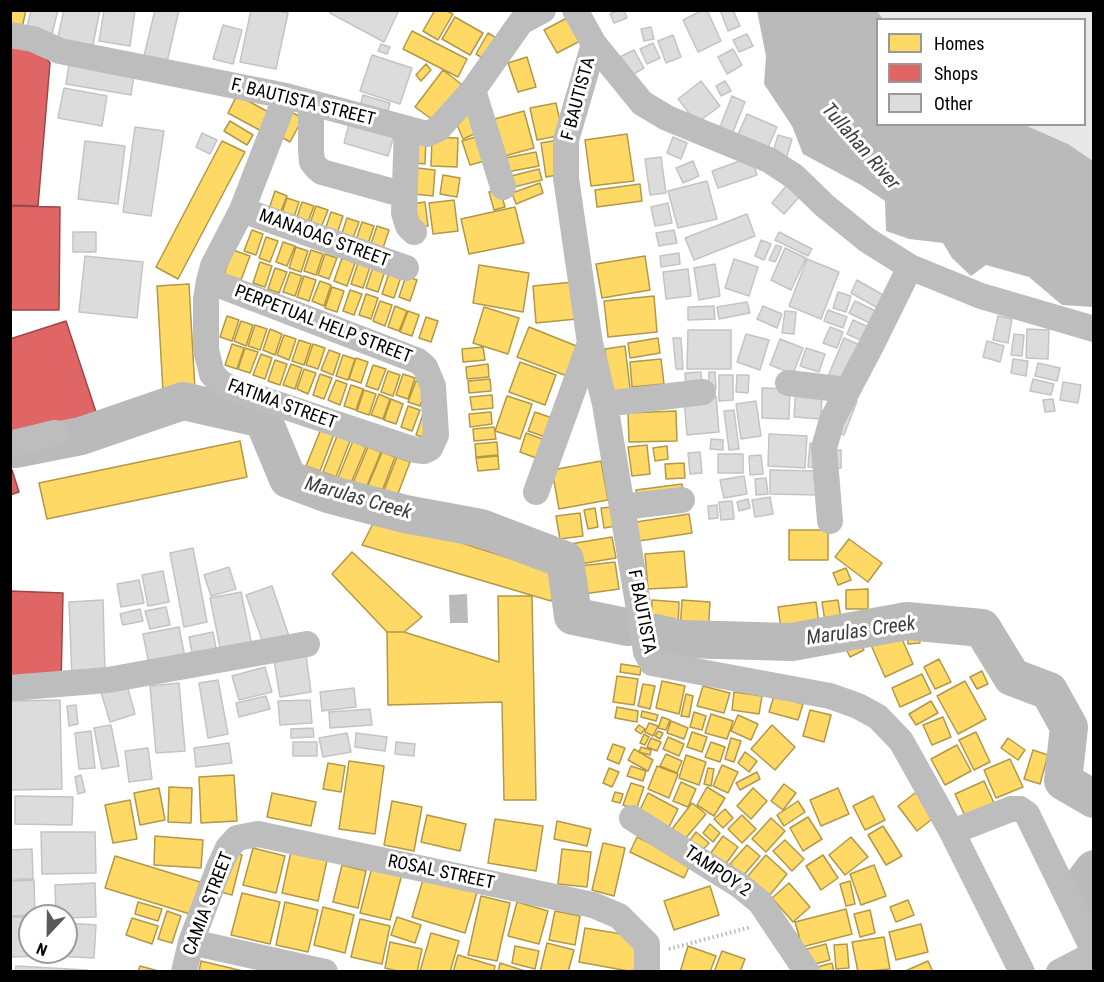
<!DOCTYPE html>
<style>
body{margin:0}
#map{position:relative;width:1104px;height:982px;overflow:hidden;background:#fff;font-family:"Roboto Condensed",sans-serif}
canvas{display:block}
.frame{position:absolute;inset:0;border:12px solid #000;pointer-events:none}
.legend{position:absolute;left:876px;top:18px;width:210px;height:108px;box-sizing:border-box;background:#fff;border:2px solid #999;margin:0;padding:8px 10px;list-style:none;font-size:18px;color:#000}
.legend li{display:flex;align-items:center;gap:12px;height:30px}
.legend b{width:30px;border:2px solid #999}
.north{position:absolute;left:18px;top:904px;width:60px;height:60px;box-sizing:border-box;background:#fff;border:2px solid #999;border-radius:50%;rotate:202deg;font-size:16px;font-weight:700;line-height:24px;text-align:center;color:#000}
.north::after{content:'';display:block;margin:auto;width:21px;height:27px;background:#595959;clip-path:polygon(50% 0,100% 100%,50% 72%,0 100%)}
</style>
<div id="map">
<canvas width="1104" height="982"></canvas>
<div class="frame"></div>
<ul class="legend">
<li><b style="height:16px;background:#ffd966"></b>Homes</li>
<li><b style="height:16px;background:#e06666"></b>Shops</li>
<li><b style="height:16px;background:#dcdcdc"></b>Other</li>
</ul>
<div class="north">N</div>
</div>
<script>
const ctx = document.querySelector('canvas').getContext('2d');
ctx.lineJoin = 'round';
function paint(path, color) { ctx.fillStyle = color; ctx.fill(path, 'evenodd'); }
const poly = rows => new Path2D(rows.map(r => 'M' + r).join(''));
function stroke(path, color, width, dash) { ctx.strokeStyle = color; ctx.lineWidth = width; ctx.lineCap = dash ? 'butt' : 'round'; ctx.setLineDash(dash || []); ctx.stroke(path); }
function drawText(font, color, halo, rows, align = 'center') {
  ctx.font = font + ' "Roboto Condensed",sans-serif'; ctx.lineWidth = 6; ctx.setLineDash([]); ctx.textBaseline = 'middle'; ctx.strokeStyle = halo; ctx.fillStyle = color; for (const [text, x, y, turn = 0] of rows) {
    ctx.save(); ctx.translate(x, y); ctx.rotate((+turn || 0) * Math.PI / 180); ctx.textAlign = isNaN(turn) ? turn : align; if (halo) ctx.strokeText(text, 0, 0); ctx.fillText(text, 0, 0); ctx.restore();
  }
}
const green = poly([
 [877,11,1093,11,1093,161,1068,144,1025,125,1084,124,1084,20,883,20]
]);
const water = poly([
 [757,11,877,11,883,19,878,20,878,124,1025,125,1068,144,1093,161,1093,307,1062,305,1029,277,986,265,971,276,952,258,943,243,909,239,886,231,885,201,861,185,803,154,792,126,764,84,766,56],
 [467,594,468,623,450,623,449,595]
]);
const homes = poly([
 [10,10,26,10,21,33,10,30,10,10],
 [435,10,445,10,453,14,438,40,423,31,435,10],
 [455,17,483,33,470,55,442,39,455,17],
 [567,18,580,41,557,53,544,30,567,18],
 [412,31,467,59,458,77,403,49,412,31],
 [488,33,501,41,489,62,476,54,488,33],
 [527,57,536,87,518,92,508,63,527,57],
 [426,64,431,70,421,81,416,75,426,64],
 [443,70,465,87,437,123,415,107,443,70],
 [237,95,274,115,265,133,228,113,237,95],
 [556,103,563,135,537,140,530,108,556,103],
 [289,111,303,118,290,142,276,134,289,111],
 [524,111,534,148,501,157,491,120,524,111],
 [471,113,479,132,463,139,455,120,471,113],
 [230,121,253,135,247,145,224,131,230,121],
 [627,134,634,181,591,186,585,140,627,134],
 [479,136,488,160,470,165,462,141,479,136],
 [416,137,426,137,425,164,415,163,416,137],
 [432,137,458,138,457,167,431,166,432,137],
 [558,140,563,174,546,177,541,143,558,140],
 [222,141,245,152,178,279,156,267,222,141],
 [536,152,539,166,507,172,505,158,536,152],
 [408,167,435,170,433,196,405,193,408,167],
 [539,169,542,180,514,187,511,176,539,169],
 [443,175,460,178,457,197,440,194,443,175],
 [540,183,543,193,516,204,512,193,540,183],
 [640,184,642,201,597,207,595,190,640,184],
 [500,189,505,207,494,210,489,192,500,189],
 [275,191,287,196,279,216,268,212,275,191],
 [287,198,299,202,292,223,280,218,287,198],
 [454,200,458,231,433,234,429,203,454,200],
 [302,202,314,206,306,227,295,223,302,202],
 [425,202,428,226,413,227,411,204,425,202],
 [316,206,328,210,320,230,309,226,316,206],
 [515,207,524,243,469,254,461,219,515,207],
 [331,212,343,216,336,237,324,233,331,212],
 [347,218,359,222,351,243,340,239,347,218],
 [362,222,374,226,367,247,355,243,362,222],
 [377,226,389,230,382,251,370,247,377,226],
 [252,230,263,234,256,255,244,251,252,230],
 [266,237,278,241,270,262,259,258,266,237],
 [283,242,295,246,287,266,276,262,283,242],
 [296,247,308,251,301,272,289,268,296,247],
 [233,250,250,256,241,280,224,274,233,250],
 [311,250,323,254,316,275,304,271,311,250],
 [325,254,337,258,329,279,318,275,325,254],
 [645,256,650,290,602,298,596,264,645,256],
 [342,258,355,263,347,286,334,281,342,258],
 [260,262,272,266,265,287,253,283,260,262],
 [358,263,370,267,363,288,351,284,358,263],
 [479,265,529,273,523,312,473,303,479,265],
 [373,267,385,271,378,292,366,288,373,267],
 [275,268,287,272,279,293,268,289,275,268],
 [290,272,302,276,295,296,283,292,290,272],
 [389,273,401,277,394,298,382,294,389,273],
 [304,276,316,280,309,301,297,297,304,276],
 [406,276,417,280,410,301,399,297,406,276],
 [320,281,331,285,324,306,312,301,320,281],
 [574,282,577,319,536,323,533,286,574,282],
 [189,284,195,390,163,392,157,286,189,284],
 [332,287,344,291,337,312,325,308,332,287],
 [350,290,362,294,354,315,343,311,350,290],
 [366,294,378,298,371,319,359,315,366,294],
 [654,296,657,332,608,337,604,301,654,296],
 [380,301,392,305,385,326,373,321,380,301],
 [395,306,407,311,399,331,388,327,395,306],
 [484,307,519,318,508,354,473,343,484,307],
 [408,311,419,315,412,336,400,332,408,311],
 [227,316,239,320,232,341,220,337,227,316],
 [426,317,438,321,431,342,419,338,426,317],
 [241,321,253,325,246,346,234,341,241,321],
 [255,325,267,329,260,350,248,346,255,325],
 [529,327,579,347,567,376,517,357,529,327],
 [270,329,282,334,275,355,263,350,270,329],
 [284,335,296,339,289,360,277,355,284,335],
 [658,338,660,353,630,358,628,343,658,338],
 [299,340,311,344,304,365,292,361,299,340],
 [232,344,244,348,237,369,225,365,232,344],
 [313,344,325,348,318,369,306,365,313,344],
 [625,346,631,396,612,399,605,349,625,346],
 [483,347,485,360,463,362,462,349,483,347],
 [245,348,258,352,250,373,238,369,245,348],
 [329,350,340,354,333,375,321,370,329,350],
 [261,354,272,358,265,379,253,375,261,354],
 [343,355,355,359,348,380,336,376,343,355],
 [356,358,368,362,361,383,349,379,356,358],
 [661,359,664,384,632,387,630,362,661,359],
 [275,360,287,364,280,385,268,381,275,360],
 [520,362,556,375,545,405,509,392,520,362],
 [291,364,302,368,295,389,283,385,291,364],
 [488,364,489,377,467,379,466,367,488,364],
 [373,365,386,369,378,390,366,386,373,365],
 [304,369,316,373,308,394,297,389,304,369],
 [388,371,400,375,393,396,381,392,388,371],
 [320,374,332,378,324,399,313,395,320,374],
 [403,374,415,378,408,399,396,395,403,374],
 [490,379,491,391,469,393,468,381,490,379],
 [336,380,347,384,340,405,328,400,336,380],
 [416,381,427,385,420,406,408,402,416,381],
 [351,385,363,389,356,410,344,406,351,385],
 [364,390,376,394,369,415,357,411,364,390],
 [379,394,390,399,383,419,371,415,379,394],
 [492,395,493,408,472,410,470,397,492,395],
 [507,396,532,404,520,439,495,431,507,396],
 [391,399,403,404,396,424,384,420,391,399],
 [408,406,420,410,412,431,401,427,408,406],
 [676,411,677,441,629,442,628,413,676,411],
 [491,412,492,424,470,427,469,414,491,412],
 [535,412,572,425,566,444,528,431,535,412],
 [423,414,429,417,422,437,416,435,423,414],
 [494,427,496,439,474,441,473,429,494,427],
 [321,429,334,434,320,471,306,466,321,429],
 [526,433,564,447,558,466,520,452,526,433],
 [337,436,350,441,336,477,323,472,337,436],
 [240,441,247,477,47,519,39,483,240,441],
 [353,441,366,447,351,483,338,478,353,441],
 [497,442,498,455,476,457,475,444,497,442],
 [647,445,650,474,632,476,628,447,647,445],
 [667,446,668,459,655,461,653,448,667,446],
 [368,447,381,452,366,488,353,483,368,447],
 [382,452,395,457,381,494,367,488,382,452],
 [498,456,499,469,478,471,476,458,498,456],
 [397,457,410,462,396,499,383,493,397,457],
 [601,461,608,500,559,509,552,470,601,461],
 [684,463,685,478,666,479,665,464,684,463],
 [682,484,684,497,638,503,636,490,682,484],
 [613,507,616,526,604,528,601,508,613,507],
 [595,508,598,527,588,529,584,510,595,508],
 [580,513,583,536,560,539,556,516,580,513],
 [689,514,692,533,639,541,636,522,689,514],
 [377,516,559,574,551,601,362,545,377,516],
 [789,530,828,530,828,560,789,560,789,530],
 [612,537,616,558,574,565,570,544,612,537],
 [849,539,882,563,868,582,835,557,849,539],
 [684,551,687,587,648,589,645,554,684,551],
 [352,552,422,617,404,632,387,632,332,574,352,552],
 [615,562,619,589,584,594,580,566,615,562],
 [846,568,851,580,838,585,833,573,846,568],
 [868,589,868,609,846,609,846,590,868,589],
 [498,596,532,596,536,800,504,800,502,702,388,705,387,632,404,632,499,662,498,596],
 [652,600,679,602,678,630,651,628,652,600],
 [682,600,710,602,708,634,680,632,682,600],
 [838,600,842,625,826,628,822,602,838,600],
 [816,602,820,632,782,636,778,607,816,602],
 [918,627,920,643,908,644,907,628,918,627],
 [899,632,913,664,885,677,871,645,899,632],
 [857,636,864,650,850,657,843,643,857,636],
 [939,659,951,682,935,689,924,667,939,659],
 [621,664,641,667,640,675,620,672,621,664],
 [982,671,988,684,977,689,970,677,982,671],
 [922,674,931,693,900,707,892,688,922,674],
 [617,676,638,679,634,705,613,702,617,676],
 [662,681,685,686,679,714,656,708,662,681],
 [965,681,986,719,958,734,937,696,965,681],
 [643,684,655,686,650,709,638,706,643,684],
 [703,686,730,693,724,713,697,706,703,686],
 [734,692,762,696,759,714,732,710,734,692],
 [686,694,693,696,689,717,681,716,686,694],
 [774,696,803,704,798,720,769,712,774,696],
 [931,701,938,713,916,725,909,714,931,701],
 [617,707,638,711,637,722,615,718,617,707],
 [810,710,831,715,824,742,803,736,810,710],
 [642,711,658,715,656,721,641,717,642,711],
 [694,712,706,716,702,730,690,727,694,712],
 [711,714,733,721,727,739,705,733,711,714],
 [738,715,758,724,751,740,731,731,738,715],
 [662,717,670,720,666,730,658,728,662,717],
 [943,717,951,737,932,745,923,725,943,717],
 [671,721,688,728,684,739,667,733,671,721],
 [649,723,658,726,653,736,645,732,649,723],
 [639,725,645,729,641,734,635,730,639,725],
 [772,725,795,747,775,770,751,749,772,725],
 [658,731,663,733,660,739,655,736,658,731],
 [692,732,707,737,702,752,687,747,692,732],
 [976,732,990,762,974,770,959,740,976,732],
 [644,734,649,737,645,745,640,743,644,734],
 [668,737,684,744,679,756,663,749,668,737],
 [651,738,661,742,657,751,647,747,651,738],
 [731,738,741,741,734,762,725,759,731,738],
 [1008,738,1025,750,1018,760,1001,748,1008,738],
 [711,742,725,747,720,762,705,757,711,742],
 [613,744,625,748,619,764,607,759,613,744],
 [957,745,971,771,945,785,931,759,957,745],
 [641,747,651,750,650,755,639,752,641,747],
 [634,749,653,760,648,771,628,760,634,749],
 [1033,750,1048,755,1040,784,1024,779,1033,750],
 [745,752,757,761,749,772,738,763,745,752],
 [666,754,682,761,677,773,660,766,666,754],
 [686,755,706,762,699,785,679,778,686,755],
 [1010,759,1023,787,996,798,984,770,1010,759],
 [349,761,384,766,375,834,339,829,349,761],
 [328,763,345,766,341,792,323,789,328,763],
 [722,765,738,772,728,793,713,786,722,765],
 [631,766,646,771,643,781,627,776,631,766],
 [657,766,678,774,669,798,648,789,657,766],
 [609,768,619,772,612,787,603,783,609,768],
 [708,768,714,769,711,786,704,784,708,768],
 [757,772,760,779,740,790,736,783,757,772],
 [234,775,237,821,201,823,199,777,234,775],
 [984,781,994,803,965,816,955,794,984,781],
 [681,782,696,789,688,807,673,801,681,782],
 [631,783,644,787,636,810,623,805,631,783],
 [784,784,796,793,783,810,771,801,784,784],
 [169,787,192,788,191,823,168,822,169,787],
 [707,787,725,798,714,816,697,805,707,787],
 [159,788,165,820,140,825,134,793,159,788],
 [753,788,767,801,751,819,737,806,753,788],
 [838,788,849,814,821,826,810,800,838,788],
 [919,790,937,815,917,831,898,806,919,790],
 [615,792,623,794,620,803,612,801,615,792],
 [272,793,316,802,311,826,267,817,272,793],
 [648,793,678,809,668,829,638,814,648,793],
 [873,796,885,820,865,830,853,806,873,796],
 [130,800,137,839,113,843,105,805,130,800],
 [392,801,422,807,414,851,384,845,392,801],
 [798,801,805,812,784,826,777,815,798,801],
 [692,803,706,814,685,839,672,829,692,803],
 [725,809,733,818,723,828,714,819,725,809],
 [427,815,466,824,460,851,421,842,427,815],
 [742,815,756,829,742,843,728,829,742,815],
 [808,817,822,839,803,851,790,828,808,817],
 [771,818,785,831,766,852,752,839,771,818],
 [495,819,543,826,536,871,488,863,495,819],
 [557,821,591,829,587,846,554,839,557,821],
 [710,824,720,833,713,842,703,833,710,824],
 [883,826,902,856,886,865,868,835,883,826],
 [696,832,709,843,700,853,688,843,696,832],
 [155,836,203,840,201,868,154,865,155,836],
 [723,836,738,847,725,865,710,854,723,836],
 [637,837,691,863,684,878,630,852,637,837],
 [851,837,868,857,845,875,829,855,851,837],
 [785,840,804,859,792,871,773,851,785,840],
 [603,843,625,848,614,896,592,890,603,843],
 [747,845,760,856,743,876,730,864,747,845],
 [292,847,328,856,318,901,282,893,292,847],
 [253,848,285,856,276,893,243,885,253,848],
 [562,849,591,852,587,887,558,884,562,849],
 [228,851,242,855,232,895,217,891,228,851],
 [766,855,787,874,769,896,747,877,766,855],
 [823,855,838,878,821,890,806,866,823,855],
 [115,856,200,882,190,914,105,888,115,856],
 [342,865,366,871,358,908,333,902,342,865],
 [874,865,886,896,861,905,850,874,874,865],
 [372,867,402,874,390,920,360,913,372,867],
 [425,873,478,889,465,933,412,917,425,873],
 [850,881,855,904,846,906,840,884,850,881],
 [789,883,810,907,793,922,772,898,789,883],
 [710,886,719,915,674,930,664,901,710,886],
 [242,893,280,902,270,944,231,935,242,893],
 [481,896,510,903,497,961,468,955,481,896],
 [908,900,914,915,896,922,890,907,908,900],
 [138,902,162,909,158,921,135,914,138,902],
 [285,902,318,910,308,952,276,945,285,902],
 [517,902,548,911,539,944,508,936,517,902],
 [323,907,354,915,345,953,314,945,323,907],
 [846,909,852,934,802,947,795,922,846,909],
 [870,910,875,933,860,937,854,914,870,910],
 [167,911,181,916,172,943,158,939,167,911],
 [555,911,580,916,575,945,549,940,555,911],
 [397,917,421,925,415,943,391,935,397,917],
 [132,918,158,926,152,944,126,935,132,918],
 [360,919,390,926,382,964,351,957,360,919],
 [921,924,928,952,896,960,889,932,921,924],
 [585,928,640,937,634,972,579,962,585,928],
 [431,933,459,941,450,972,420,971,431,933],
 [884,937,890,969,858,972,852,942,884,937],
 [390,942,422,949,417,972,401,972,385,968,390,942],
 [547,943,574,950,568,972,540,972,547,943],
 [826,944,830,960,811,965,807,949,826,944],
 [847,944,849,968,836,969,834,945,847,944],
 [515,946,539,951,535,969,512,963,515,946],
 [688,946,716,956,710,972,680,972,688,946],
 [722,951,745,959,740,972,714,972,722,951],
 [458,955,495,966,494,972,453,972,458,955],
 [201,961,243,971,243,972,199,972,201,961],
 [928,961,933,972,903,972,928,961],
 [500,963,528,972,498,972,500,963],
 [832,963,834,972,814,972,814,968,832,963],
 [140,966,162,972,138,972,140,966]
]);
const shops = poly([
 [10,41,37,46,50,63,38,206,10,205,10,41],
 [10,206,60,207,59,310,10,310,10,206],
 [66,321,97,415,10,435,10,339,66,321],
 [12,470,19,492,10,495,10,471,12,470],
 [10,591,63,593,61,684,10,683,10,591]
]);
const river = poly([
 [15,449,81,436,183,401,263,419,288,479,328,494,405,514,481,528,565,560,573,616,627,627],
 [656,633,682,639,792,642,907,621,982,628,1012,677,1049,691,1069,727,1063,781,1094,799],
 [1094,869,1085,881,1094,905]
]);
const building = poly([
 [31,10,58,10,52,34,27,28,31,10],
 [64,10,100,10,91,54,56,46,64,10],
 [104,10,135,10,130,46,99,41,104,10],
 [155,10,179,10,167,62,144,56,155,10],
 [251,10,276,10,288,13,276,69,240,62,251,10],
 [332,10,399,10,384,42,330,13,332,10],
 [619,10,624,10,627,18,614,23,610,14,619,10],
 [703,10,707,10,721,41,698,52,683,20,703,10],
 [720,10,733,10,740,26,728,31,720,10],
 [223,25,242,30,233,64,213,59,223,25],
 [651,27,654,39,644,41,641,29,651,27],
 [747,34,753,46,739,52,733,40,747,34],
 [673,35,681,57,666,63,658,41,673,35],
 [653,43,660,58,647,64,640,49,653,43],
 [381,44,390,47,387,54,378,51,381,44],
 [733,49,742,65,727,74,718,57,733,49],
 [634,50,644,68,630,76,620,57,634,50],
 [372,55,412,68,400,104,360,91,372,55],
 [69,64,134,76,131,95,66,84,69,64],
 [701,81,720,106,697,123,678,99,701,81],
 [725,81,731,91,721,96,716,86,725,81],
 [64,88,107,96,102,126,58,118,64,88],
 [363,95,390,103,387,115,360,107,363,95],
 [732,96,745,102,731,137,718,132,732,96],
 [747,114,777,127,766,152,736,139,747,114],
 [350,120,395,133,388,156,344,143,350,120],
 [135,127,164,131,151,216,123,212,135,127],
 [202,133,217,140,210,154,196,147,202,133],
 [778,135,792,139,786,159,772,156,778,135],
 [673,137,687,143,681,159,667,153,673,137],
 [85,141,125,146,118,204,78,199,85,141],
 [661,157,666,193,650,195,645,159,661,157],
 [751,157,757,175,718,188,712,171,751,157],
 [693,161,699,176,683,183,676,168,693,161],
 [707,181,717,219,678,228,668,191,707,181],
 [787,185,800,196,784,214,772,203,787,185],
 [668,203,672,223,655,226,651,207,668,203],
 [747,214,755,236,694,260,685,238,747,214],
 [674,230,677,243,659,246,656,233,674,230],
 [73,232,96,232,96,252,73,252,73,232],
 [779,232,812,249,808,256,775,240,779,232],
 [761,240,771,244,764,260,755,256,761,240],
 [776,245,782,247,775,262,769,260,776,245],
 [785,248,806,258,791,290,771,280,785,248],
 [679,253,680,264,661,267,660,256,679,253],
 [85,256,143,262,137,318,79,312,85,256],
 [734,259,758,267,749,296,725,288,734,259],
 [807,259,839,272,821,319,789,306,807,259],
 [715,264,720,296,699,300,694,268,715,264],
 [688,269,691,296,666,299,663,272,688,269],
 [857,280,885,296,878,308,851,293,857,280],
 [838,292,851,296,846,312,833,308,838,292],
 [855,301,882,314,876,326,849,313,855,301],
 [747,302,750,313,719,319,717,307,747,302],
 [714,306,715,319,688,320,688,307,714,306],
 [763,306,782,314,777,328,757,319,763,306],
 [828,310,847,317,843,328,824,321,828,310],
 [785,311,796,312,794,334,782,333,785,311],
 [998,316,1012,319,1008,343,993,340,998,316],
 [853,320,873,329,867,343,847,334,853,320],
 [830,327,843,332,837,348,823,343,830,327],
 [1027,329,1049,330,1048,359,1026,358,1027,329],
 [688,330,731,330,731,369,687,369,688,330],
 [746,334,769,340,760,370,737,362,746,334],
 [1014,334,1024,335,1022,356,1011,355,1014,334],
 [673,338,681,338,683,369,676,369,673,338],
 [844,338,862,346,846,386,827,379,844,338],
 [780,339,803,348,793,374,770,365,780,339],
 [987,341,1004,346,1000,362,983,357,987,341],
 [806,348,825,354,819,372,800,366,806,348],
 [1013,359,1028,361,1026,376,1011,373,1013,359],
 [1038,363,1060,368,1057,381,1035,376,1038,363],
 [701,372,702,386,686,387,685,373,701,372],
 [709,372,715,372,716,389,709,389,709,372],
 [719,375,733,375,733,400,719,401,719,375],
 [737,375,749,375,748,393,736,392,737,375],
 [1033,379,1054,384,1051,395,1030,391,1033,379],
 [1063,382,1081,385,1078,403,1060,400,1063,382],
 [796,386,822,387,821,419,794,417,796,386],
 [762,388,790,389,789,419,762,418,762,388],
 [716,396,719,432,687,435,684,399,716,396],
 [847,397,857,401,844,435,833,430,847,397],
 [1053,399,1055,411,1045,412,1043,400,1053,399],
 [756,401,761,436,741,439,736,404,756,401],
 [734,410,739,449,729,450,724,411,734,410],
 [769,434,807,436,805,468,768,466,769,434],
 [711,439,723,440,723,450,710,449,711,439],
 [810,443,823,444,821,468,808,467,810,443],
 [830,450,841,450,841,468,829,468,830,450],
 [700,452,702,473,690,474,688,453,700,452],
 [718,454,743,454,743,473,718,473,718,454],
 [761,455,763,474,750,475,749,456,761,455],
 [770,470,819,471,819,495,770,494,770,470],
 [744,476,747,494,724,498,720,480,744,476],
 [766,478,768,494,756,495,755,479,766,478],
 [770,497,773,514,755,517,752,500,770,497],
 [748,499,750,508,739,511,737,502,748,499],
 [732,501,734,519,721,520,719,502,732,501],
 [717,505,718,518,709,519,708,506,717,505],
 [193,548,207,622,184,627,170,553,193,548],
 [229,567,236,589,211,596,204,575,229,567],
 [163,571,169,602,148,606,142,575,163,571],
 [139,580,144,603,121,607,117,584,139,580],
 [272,586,291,642,266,651,246,595,272,586],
 [241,592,252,646,221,652,210,598,241,592],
 [103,600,105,673,72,678,69,602,103,600],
 [166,607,170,625,150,629,145,611,166,607],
 [140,609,143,621,123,625,120,614,140,609],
 [179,627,186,663,150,669,143,634,179,627],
 [213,632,218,659,194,663,189,637,213,632],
 [306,655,311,692,280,697,274,660,306,655],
 [265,667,272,692,239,700,232,676,265,667],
 [218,680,228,734,208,738,199,683,218,680],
 [126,682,135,714,110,722,100,689,126,682],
 [179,683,185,751,156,753,150,686,179,683],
 [354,688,356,707,322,711,320,692,354,688],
 [266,696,270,709,239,717,236,703,266,696],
 [60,700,62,789,11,790,10,701,60,700],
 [310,700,312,723,280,725,278,701,310,700],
 [76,705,78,724,69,726,67,706,76,705],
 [370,709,372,725,330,728,329,712,370,709],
 [111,725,119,766,102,769,94,728,111,725],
 [313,728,314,737,291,738,291,729,313,728],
 [91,731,95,768,79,769,75,733,91,731],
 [347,733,351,752,323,757,319,738,347,733],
 [356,733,387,737,385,751,355,747,356,733],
 [293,742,317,742,317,756,293,756,293,742],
 [396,742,415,744,414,756,395,754,396,742],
 [229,743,232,763,196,767,194,748,229,743],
 [148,748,152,779,129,782,125,751,148,748],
 [81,775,85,792,78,794,75,777,81,775],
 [15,796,73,797,72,825,15,824,15,796],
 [41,832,95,832,96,873,42,874,41,832],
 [32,849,33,879,10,879,10,850,32,849],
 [34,880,35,915,10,916,10,881,34,880],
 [95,883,96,917,66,918,66,916,56,916,55,885,95,883],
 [10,917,30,917,30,952,47,952,47,956,10,957,10,917],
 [66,923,96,925,94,958,55,956,55,952,66,952,66,923],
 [16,966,87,970,86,972,15,972,16,966]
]);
const path = poly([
 [669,949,751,927]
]);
const minor = poly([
 [575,10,594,44,642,103,667,118,769,160,795,177,825,206,867,240,910,267,981,296,1094,329],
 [10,35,33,39,60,51,286,96,427,134,438,129,473,90,521,22,543,10],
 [594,44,566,140,566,178,590,343,605,404,646,652,652,663,830,696,858,706,878,717,901,741,952,832,1022,972],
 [473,90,503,187],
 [311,103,311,150,312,162,317,168,322,172,394,192],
 [407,129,404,213,408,226,414,232],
 [242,210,406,268],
 [209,281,418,361,425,367,433,386,436,435,430,448,424,451,415,450,232,389,221,383,212,374,206,350,206,299,209,281,213,266,242,210,286,96],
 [788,383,847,390],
 [605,404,703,392],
 [10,444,55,433],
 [536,492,590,343],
 [622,507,682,500],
 [830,521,824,448,832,420,871,346,910,267],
 [10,688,108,680,307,644],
 [632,818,739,885,760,902,807,972],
 [952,832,1011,809,1020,809,1027,814,1090,943,1091,951,1086,958,1059,972],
 [191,942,325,972],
 [184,972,191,942,218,870,228,848,237,838,258,834,593,905,619,916,647,944,647,972]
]);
const streetNames = [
 ["F BAUTISTA",579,99,-75],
 ["F. BAUTISTA STREET",303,103,14],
 ["MANAOAG STREET",324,239,20],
 ["PERPETUAL HELP STREET",323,325,21],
 ["FATIMA STREET",282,405,20],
 ["F BAUTISTA",641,612,79],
 ["TAMPOY 2",717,872,34],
 ["ROSAL STREET",441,873,12],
 ["CAMIA STREET",209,904,-69]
];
const waterNames = [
 ["Tullahan River",860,147,49],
 ["Marulas Creek",358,499,16],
 ["Marulas Creek",861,632,-8]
];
paint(green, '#e8e8e8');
paint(water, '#bababa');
paint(homes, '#ffd966');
stroke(homes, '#b29847', 1.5);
paint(shops, '#e06666');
stroke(shops, '#9d4747', 1.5);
stroke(river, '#bababa', 38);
paint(building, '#dcdcdc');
stroke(building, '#c4c4c4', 1.5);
stroke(path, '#b8b8b8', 4, [1.5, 3]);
stroke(minor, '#bdbdbd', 26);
drawText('18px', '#000', '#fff', streetNames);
drawText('italic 20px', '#3e3e3e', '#fff', waterNames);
</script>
